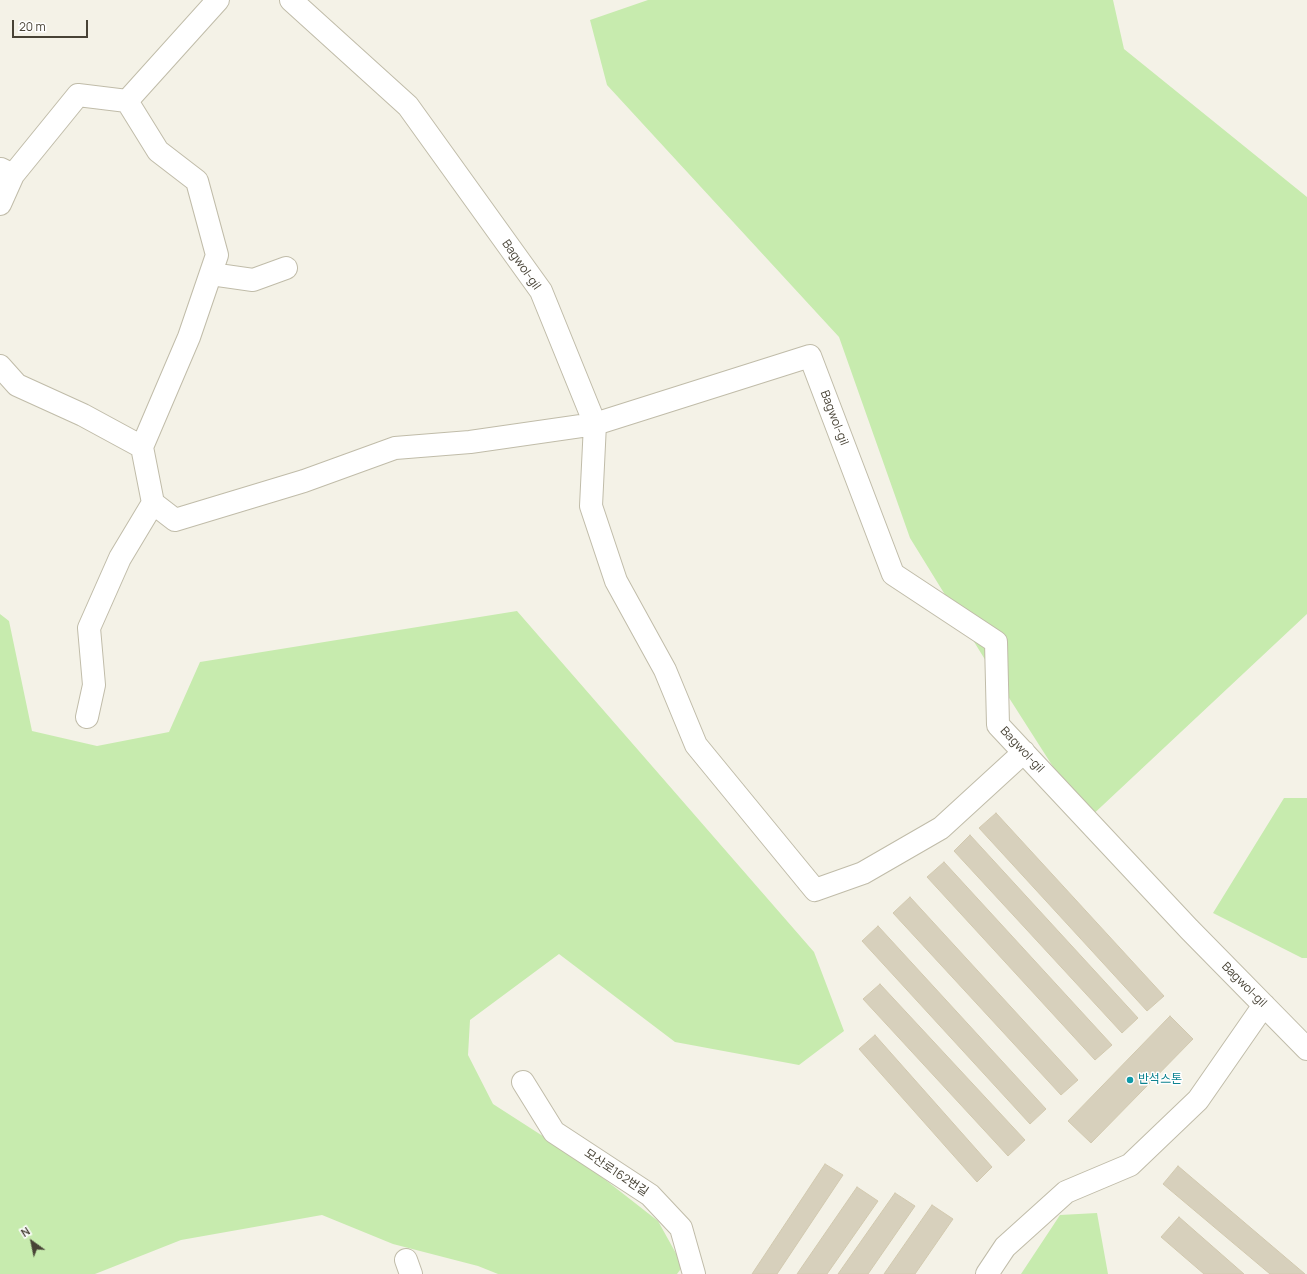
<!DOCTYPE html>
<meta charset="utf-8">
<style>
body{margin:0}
#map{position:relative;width:1307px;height:1274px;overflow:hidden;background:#f4f2e7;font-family:Manrope,sans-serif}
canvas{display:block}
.north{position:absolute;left:12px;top:1222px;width:40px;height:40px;-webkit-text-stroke:3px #fff;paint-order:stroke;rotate:327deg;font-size:11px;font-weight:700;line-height:16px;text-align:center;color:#484336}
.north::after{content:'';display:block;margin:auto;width:14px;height:18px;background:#484336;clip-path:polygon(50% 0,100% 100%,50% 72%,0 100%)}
.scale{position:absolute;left:12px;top:20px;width:76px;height:18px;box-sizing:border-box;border:2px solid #484336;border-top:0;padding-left:5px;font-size:12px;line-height:14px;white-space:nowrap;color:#484336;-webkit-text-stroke:3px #fff;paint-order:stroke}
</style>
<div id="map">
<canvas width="1307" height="1274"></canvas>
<div class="north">N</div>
<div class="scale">20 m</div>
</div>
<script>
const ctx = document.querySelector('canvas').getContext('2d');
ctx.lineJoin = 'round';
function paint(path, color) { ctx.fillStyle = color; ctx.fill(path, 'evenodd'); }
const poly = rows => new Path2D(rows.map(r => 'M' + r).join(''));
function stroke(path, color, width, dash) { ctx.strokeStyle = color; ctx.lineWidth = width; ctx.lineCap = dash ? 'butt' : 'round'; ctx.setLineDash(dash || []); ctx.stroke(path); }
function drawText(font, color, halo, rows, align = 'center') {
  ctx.font = font + ' Manrope,"Noto Sans KR",sans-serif'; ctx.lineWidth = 3; ctx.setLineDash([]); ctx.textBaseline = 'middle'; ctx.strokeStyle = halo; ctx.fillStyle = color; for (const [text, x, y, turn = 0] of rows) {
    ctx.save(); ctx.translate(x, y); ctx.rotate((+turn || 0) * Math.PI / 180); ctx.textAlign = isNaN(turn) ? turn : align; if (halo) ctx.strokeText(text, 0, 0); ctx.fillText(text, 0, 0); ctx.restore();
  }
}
const green = poly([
 [648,0,1113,0,1124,49,1307,197,1307,614,1087,820,997,679,910,538,839,337,607,85,590,20],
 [517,611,814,952,844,1031,799,1065,675,1042,559,954,470,1020,468,1055,493,1104,580,1160,658,1221,683,1266,677,1274,498,1274,478,1266,393,1244,322,1215,181,1240,95,1274,0,1274,0,614,9,621,32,731,97,746,169,732,200,662],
 [1284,798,1307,798,1307,958,1302,958,1213,913],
 [1097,1213,1108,1274,1021,1274,1060,1215]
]);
const building = poly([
 [996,813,1164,996,1147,1011,979,828,996,813],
 [970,835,1138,1018,1122,1033,954,851,970,835],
 [944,862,1112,1045,1095,1060,927,877,944,862],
 [910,897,1078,1080,1061,1095,893,913,910,897],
 [878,926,1046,1109,1030,1124,862,941,878,926],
 [880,984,1025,1140,1008,1156,863,999,880,984],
 [1170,1016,1193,1039,1091,1143,1068,1121,1170,1016],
 [875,1035,992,1167,977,1182,859,1049,875,1035],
 [825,1164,843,1175,777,1274,752,1274,825,1164],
 [1178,1166,1305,1274,1270,1274,1163,1184,1178,1166],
 [857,1187,878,1201,827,1274,797,1274,857,1187],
 [895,1193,915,1206,868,1274,838,1274,895,1193],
 [932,1205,953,1219,915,1274,884,1274,932,1205],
 [1179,1217,1244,1274,1204,1274,1161,1237,1179,1217]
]);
const minor = poly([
 [291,0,408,106,541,291,595,424,810,356,893,574,996,642,998,725,1189,929,1307,1049],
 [127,101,218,0],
 [13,175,78,95,127,101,158,151,197,181,217,255,189,337,142,447],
 [0,204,13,175,1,169],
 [211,274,253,280,286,268],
 [0,366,17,385,83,415,142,447,153,503,175,520,304,481,395,448,470,442,595,424,591,506,616,581,665,670,696,745,815,890,863,873,941,828,1024,752],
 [87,717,94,685,89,628,120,558,153,503],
 [523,1082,554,1132,650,1195,681,1228,694,1274],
 [406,1260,411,1274],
 [987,1274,1005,1247,1066,1192,1130,1165,1198,1100,1264,1005]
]);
const markers = [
 [1130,1080,4,"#0f9aa8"]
];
const streetNames = [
 ["Bagwol-gil",521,265,55],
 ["Bagwol-gil",834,418,69],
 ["Bagwol-gil",1022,750,47],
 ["Bagwol-gil",1244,985,45],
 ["모산로162번길",616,1173,34]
];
const cultureNames = [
 ["반석스톤",1138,1080]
];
paint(green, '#c7ebae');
paint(building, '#d7d0bc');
stroke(building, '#d2c9af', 1);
stroke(minor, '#c0bca9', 24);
stroke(minor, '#fff', 22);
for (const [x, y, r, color] of markers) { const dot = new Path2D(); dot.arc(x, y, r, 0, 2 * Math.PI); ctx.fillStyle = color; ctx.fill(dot); stroke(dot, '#fff', 1.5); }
drawText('12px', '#484336', '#fff', streetNames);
drawText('12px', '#0d838f', '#fff', cultureNames, 'left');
</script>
